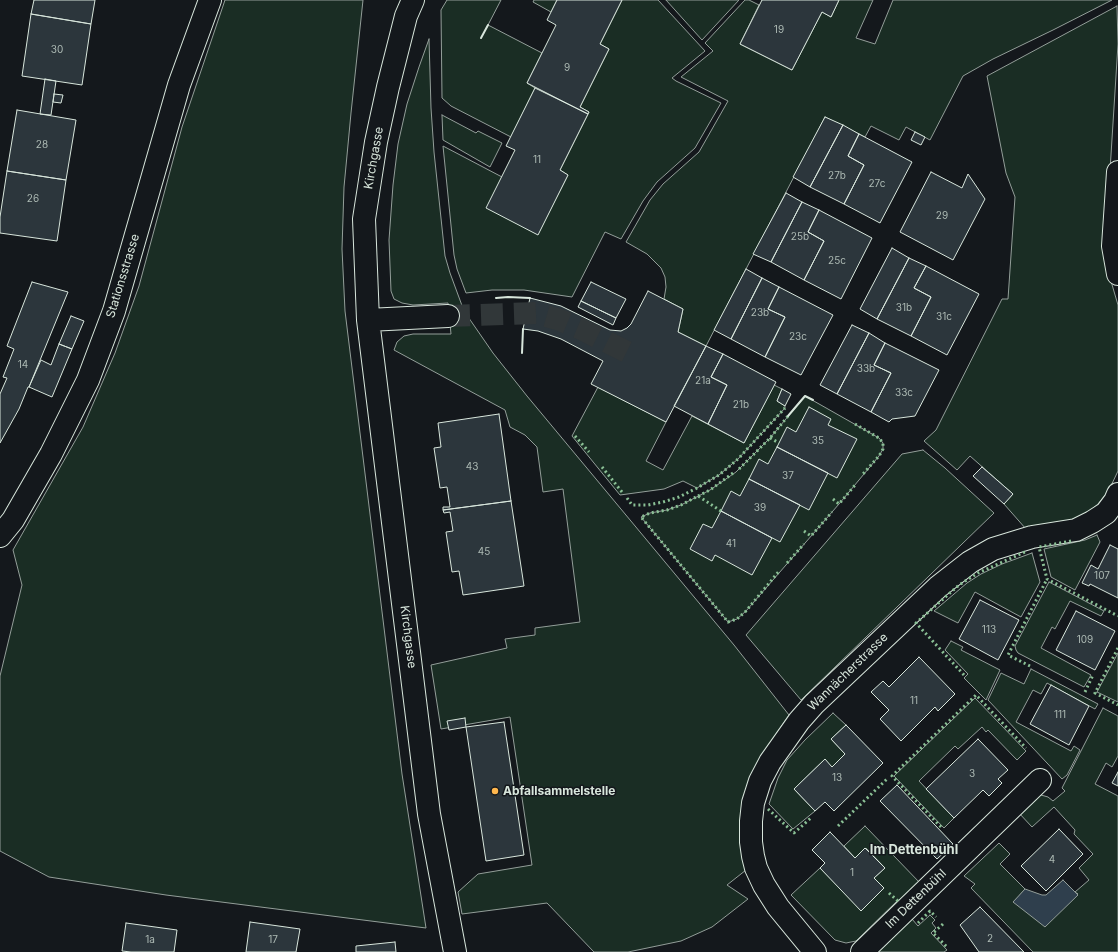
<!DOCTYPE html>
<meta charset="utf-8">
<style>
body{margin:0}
canvas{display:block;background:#14181c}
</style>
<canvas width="1118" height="952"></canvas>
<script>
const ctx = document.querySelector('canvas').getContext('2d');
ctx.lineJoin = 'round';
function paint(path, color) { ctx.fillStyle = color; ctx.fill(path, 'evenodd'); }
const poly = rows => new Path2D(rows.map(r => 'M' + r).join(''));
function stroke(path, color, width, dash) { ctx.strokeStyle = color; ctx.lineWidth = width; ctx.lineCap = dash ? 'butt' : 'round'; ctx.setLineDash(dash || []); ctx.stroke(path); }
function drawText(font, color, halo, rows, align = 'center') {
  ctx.font = font + ' Inter,sans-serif'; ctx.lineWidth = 3; ctx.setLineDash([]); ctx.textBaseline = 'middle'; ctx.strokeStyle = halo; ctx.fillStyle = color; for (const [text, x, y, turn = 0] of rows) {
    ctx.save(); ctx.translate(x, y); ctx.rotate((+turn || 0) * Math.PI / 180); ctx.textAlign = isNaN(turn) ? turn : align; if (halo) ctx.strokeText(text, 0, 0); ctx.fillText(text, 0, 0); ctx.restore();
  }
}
const green = poly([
 [225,0,363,0,351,113,344,187,342,249,345,311,402,774,426,928,166,895,49,877,0,851,0,676,22,585,13,550,83,427,115,353,139,286,182,127,225,0],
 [447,0,501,0,488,25,542,53,527,83,535,88,511,137,451,106,442,98,441,10,447,0],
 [534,0,557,0,551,12,533,2,534,0],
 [622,0,658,0,705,51,672,78,676,81,721,103,695,148,657,182,643,201,621,239,605,232,572,297,524,290,492,290,466,293,457,269,454,255,443,146,502,177,538,234,568,175,560,170,589,112,580,107,609,49,600,44,622,0],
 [666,0,739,0,702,40,666,0],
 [745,0,749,0,759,5,740,44,792,70,822,12,831,17,839,0,873,0,856,38,875,44,893,0,1112,0,1053,30,993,59,963,76,930,140,906,127,899,140,871,126,865,137,825,117,706,346,678,332,683,309,664,299,666,287,665,277,661,268,647,254,626,242,650,200,663,184,699,152,728,101,681,77,713,51,705,43,745,0],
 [1117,6,1118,44,1106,234,1108,271,1118,305,1118,471,1109,490,1098,504,1086,514,1060,524,1026,529,1004,504,1013,494,970,456,957,470,924,441,936,430,1002,299,1008,299,1015,197,1006,173,987,76,1117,6],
 [429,39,431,108,434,152,445,256,450,273,464,311,493,353,527,396,734,645,789,715,766,749,746,870,727,885,748,899,712,927,681,941,628,952,594,952,547,903,462,914,458,892,478,874,532,865,510,717,441,729,431,665,507,648,505,639,535,635,535,628,580,622,563,489,543,492,537,447,525,435,510,427,505,410,394,350,397,342,404,336,413,334,451,334,448,303,413,305,402,303,394,299,391,291,389,240,393,185,398,144,407,104,419,67,429,39],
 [442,115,476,133,478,131,502,143,490,167,443,140,442,115],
 [774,385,782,389,777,401,785,406,785,408,738,459,719,475,697,488,683,481,664,489,620,495,572,436,598,387,666,422,646,461,663,470,692,416,744,443,774,385],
 [805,396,879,438,883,443,883,449,879,456,839,504,746,611,737,619,728,622,641,517,650,513,667,510,681,505,710,490,736,472,770,438,805,396],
 [923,450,945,468,994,513,801,700,746,635,902,454,923,450],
 [1097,535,1100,542,1075,590,1051,577,1044,549,1085,540,1097,535],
 [1032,553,1040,582,1021,617,975,592,958,623,934,611,967,583,981,574,1002,564,1032,553],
 [1049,582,1104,611,1101,616,1070,601,1055,629,1052,627,1041,648,1091,675,1084,687,1018,653,1016,650,1015,646,1049,582],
 [951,641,963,647,961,650,1000,670,986,700,964,678,968,674,945,650,951,641],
 [1118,653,1118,702,1097,692,1118,653],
 [1031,669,1098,704,1095,709,1047,683,1041,694,1033,690,1016,722,1071,751,1074,746,1080,750,1067,775,1062,779,988,700,1001,673,1024,684,1031,669],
 [975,698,1026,751,1017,760,988,730,986,732,982,727,958,749,955,746,919,781,954,818,944,828,894,776,975,698],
 [1103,708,1118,716,1118,756,1112,767,1106,763,1095,784,1118,796,1118,952,1033,952,971,888,975,884,964,876,999,843,1010,854,1000,864,1025,889,1014,902,1078,894,1075,892,1089,880,1079,868,1093,854,1074,834,1075,830,1054,807,1032,827,1018,812,1035,797,1041,795,1048,797,1053,801,1065,791,1062,788,1103,708],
 [833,713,846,725,831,739,845,754,832,767,824,760,794,789,815,811,793,829,769,804,778,778,787,760,805,740,833,713],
 [865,826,921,884,900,904,897,901,856,941,846,943,835,940,791,895,820,868,861,910,884,888,874,878,885,868,866,848,855,858,844,846,865,826],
 [930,915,935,920,932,923,936,928,931,933,947,950,944,952,878,952,912,919,918,926,930,915]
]);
const water = poly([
 [1063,880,1078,895,1045,927,1013,902,1025,889,1042,895,1046,895,1063,880]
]);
const building = poly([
 [34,0,95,0,91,24,31,14,34,0],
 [557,0,622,0,600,44,609,49,580,107,589,112,588,114,527,83,556,25,547,20,557,0],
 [762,0,839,0,831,17,822,12,792,70,740,44,762,0],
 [31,14,91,24,82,85,22,76,31,14],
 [45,79,56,81,51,115,40,114,45,79],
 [535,88,588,114,560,170,568,175,538,235,486,208,515,150,506,146,535,88],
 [54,94,63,95,61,103,53,102,54,94],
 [17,110,76,120,66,180,7,171,17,110],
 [825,117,843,125,810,187,793,177,825,117],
 [843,125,859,134,848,156,864,165,844,204,810,187,843,125],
 [915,132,925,137,921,145,911,140,915,132],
 [859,134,912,162,880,223,844,204,864,165,848,156,859,134],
 [7,171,66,180,57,241,0,233,0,217,7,171],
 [931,172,962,188,968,174,985,199,953,260,900,232,931,172],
 [786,193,802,202,771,262,753,254,786,193],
 [802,202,819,210,808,232,824,241,804,280,771,262,802,202],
 [819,210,872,238,841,299,804,280,824,241,808,232,819,210],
 [892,248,909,258,877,319,860,309,892,248],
 [909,258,926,266,914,288,931,297,911,336,877,319,909,258],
 [926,266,979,294,947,355,911,336,931,297,914,288,926,266],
 [746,269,762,278,731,339,714,330,746,269],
 [762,278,779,287,768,309,785,317,765,357,731,339,762,278],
 [32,282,68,292,29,387,28,387,19,409,0,443,0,394,7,378,3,377,14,349,7,346,32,282],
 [591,282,626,299,616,318,581,301,591,282],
 [779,287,833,315,801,375,765,357,785,317,768,309,779,287],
 [648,291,683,309,678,332,706,346,666,422,591,384,603,361,561,339,538,331,523,329,530,298,561,306,610,330,621,331,627,328,631,324,648,291],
 [581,301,616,318,613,325,578,307,581,301],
 [71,316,84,321,72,349,59,344,71,316],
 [852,325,869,333,837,394,820,385,852,325],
 [869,333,885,343,874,365,891,373,871,412,837,394,869,333],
 [885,343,939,370,915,416,892,419,889,422,871,412,891,373,874,365,885,343],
 [59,344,72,349,52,397,29,387,41,360,51,365,59,344],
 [706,346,723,354,711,377,727,385,708,424,674,406,706,346],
 [723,354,776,382,744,443,708,424,727,385,711,377,723,354],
 [782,389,791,394,785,406,777,401,782,389],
 [809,407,831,419,828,425,857,439,837,478,777,447,787,427,796,432,809,407],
 [499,414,511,501,443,510,443,507,450,507,447,487,440,488,434,448,441,447,438,423,499,414],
 [777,447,828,473,809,510,749,479,759,459,768,464,777,447],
 [982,467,1013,494,1004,504,973,476,982,467],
 [749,479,800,505,780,542,721,511,731,491,740,496,749,479],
 [511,501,524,586,463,595,459,571,452,572,446,532,453,531,450,512,444,513,443,510,511,501],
 [721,511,772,538,752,575,715,555,712,561,690,549,703,524,712,528,721,511],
 [1110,545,1118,549,1118,598,1090,584,1089,586,1082,583,1091,565,1098,569,1110,545],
 [980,600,1019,620,998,660,959,639,980,600],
 [1076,611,1115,631,1095,670,1056,650,1076,611],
 [919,657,955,694,938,711,935,707,901,741,880,719,889,710,871,692,883,681,889,687,919,657],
 [1051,685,1089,706,1069,745,1030,724,1051,685],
 [465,718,466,727,449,730,447,721,465,718],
 [504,722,524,855,486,861,466,727,504,722],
 [846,725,883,763,834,811,825,802,815,811,794,789,825,759,832,767,845,754,831,739,846,725],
 [978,739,1008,770,998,779,1002,783,989,796,983,790,954,818,926,789,978,739],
 [1118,772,1118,786,1112,783,1118,772],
 [897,785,953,844,937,859,880,801,897,785],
 [1059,829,1083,854,1046,891,1021,866,1059,829],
 [830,832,855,858,865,848,885,868,874,878,884,888,861,911,820,868,825,863,812,850,830,832],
 [980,907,1024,952,979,952,960,925,980,907],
 [250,922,300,929,296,952,246,952,250,922],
 [126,923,177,930,174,952,131,952,122,951,126,923],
 [395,942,396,952,356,952,356,946,395,942]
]);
const minorTunnel = poly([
 [448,316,536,313,560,320,579,328,633,355]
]);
const minor = poly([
 [413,0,406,16,388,87,376,142,364,219,368,320,429,814,455,952],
 [1118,172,1113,246,1118,274],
 [368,320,448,316],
 [0,536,13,520,51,454,88,380,114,311,179,85,210,0],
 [815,952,778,907,764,885,756,868,753,856,751,842,751,821,753,803,760,781,770,762,799,721,814,704,938,587,970,562,993,549,1032,537,1076,530,1092,522,1106,513,1115,501,1118,494],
 [862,952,1040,780]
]);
const hedge = poly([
 [855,424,879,438,883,443,883,449,879,456,863,474],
 [575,436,589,452],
 [770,438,779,443],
 [602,467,622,492],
 [739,469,770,438,788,416],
 [698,496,710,490,733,473],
 [627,498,632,505,648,505,663,502,679,497,697,488,719,475,738,459,785,408],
 [833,499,839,504,856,484],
 [721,511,698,496,681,505,667,510,650,513,641,517,728,622,737,619,746,611,780,570],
 [804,531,811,536,832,512],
 [1071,541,1039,547,1047,579,1118,616],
 [787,563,804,544],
 [1118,648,1095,693,1118,705],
 [1030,666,1008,655,1047,579],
 [964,675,916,623,959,585,978,573,1027,551],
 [1085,692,1093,675],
 [768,809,794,833,812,817],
 [838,826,887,779],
 [941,827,892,776,976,695,1026,748],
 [889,893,899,902],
 [918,923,930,911,936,917],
 [943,924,933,933,947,947]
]);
const wall = poly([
 [481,38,488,25],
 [496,298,508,297,530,298],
 [522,353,523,329],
 [788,416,805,396,813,400]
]);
const markers = [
 [495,791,4,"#ffb74d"]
];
const numberNames = [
 ["19",779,30],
 ["30",57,50],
 ["9",567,68],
 ["28",42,145],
 ["11",537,160],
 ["27b",837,176],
 ["27c",877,184],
 ["26",33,199],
 ["29",942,216],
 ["25b",800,237],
 ["25c",837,261],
 ["31b",904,308],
 ["23b",760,313],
 ["31c",944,317],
 ["23c",798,337],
 ["14",23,365],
 ["33b",866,369],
 ["21a",703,381],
 ["33c",904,393],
 ["21b",741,405],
 ["35",818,441],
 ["43",472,467],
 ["37",788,476],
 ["39",760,508],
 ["41",731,544],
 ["45",484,552],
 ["107",1102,576],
 ["113",989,630],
 ["109",1085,640],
 ["11",914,701],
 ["111",1060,715],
 ["3",972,774],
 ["13",837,778],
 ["4",1052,860],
 ["1",852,873],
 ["2",990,939],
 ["1a",150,940],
 ["17",273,940]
];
const streetNames = [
 ["Kirchgasse",374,158,-80],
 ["Stationsstrasse",123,276,-73],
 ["Kirchgasse",408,637,83],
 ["Wannächerstrasse",848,672,-44],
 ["Im Dettenbühl",916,899,-44]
];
const poiNames = [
 ["Abfallsammelstelle",503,791]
];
const neighbourhoodNames = [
 ["Im Dettenbühl",914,850]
];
paint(green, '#1a2d24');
stroke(green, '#939e99', 1);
paint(water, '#2f3f4d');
stroke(water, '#939e99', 1);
paint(building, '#2c363c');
stroke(building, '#d8e6dc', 1);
stroke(minorTunnel, '#313739', 22, [22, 11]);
stroke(minor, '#d8e6dc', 24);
stroke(minor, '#14181c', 22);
stroke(hedge, '#8ac095', 3, [2, 3]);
stroke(wall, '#d8e6dc', 2);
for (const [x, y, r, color] of markers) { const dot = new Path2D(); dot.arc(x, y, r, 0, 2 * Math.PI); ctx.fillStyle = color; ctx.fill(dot); stroke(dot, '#14181c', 1.5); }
drawText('10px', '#adbab4', null, numberNames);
drawText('12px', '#d8e6dc', '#14181c', streetNames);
drawText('bold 12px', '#d8e6dc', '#14181c', poiNames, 'left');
drawText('bold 13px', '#d8e6dc', '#14181c', neighbourhoodNames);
</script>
